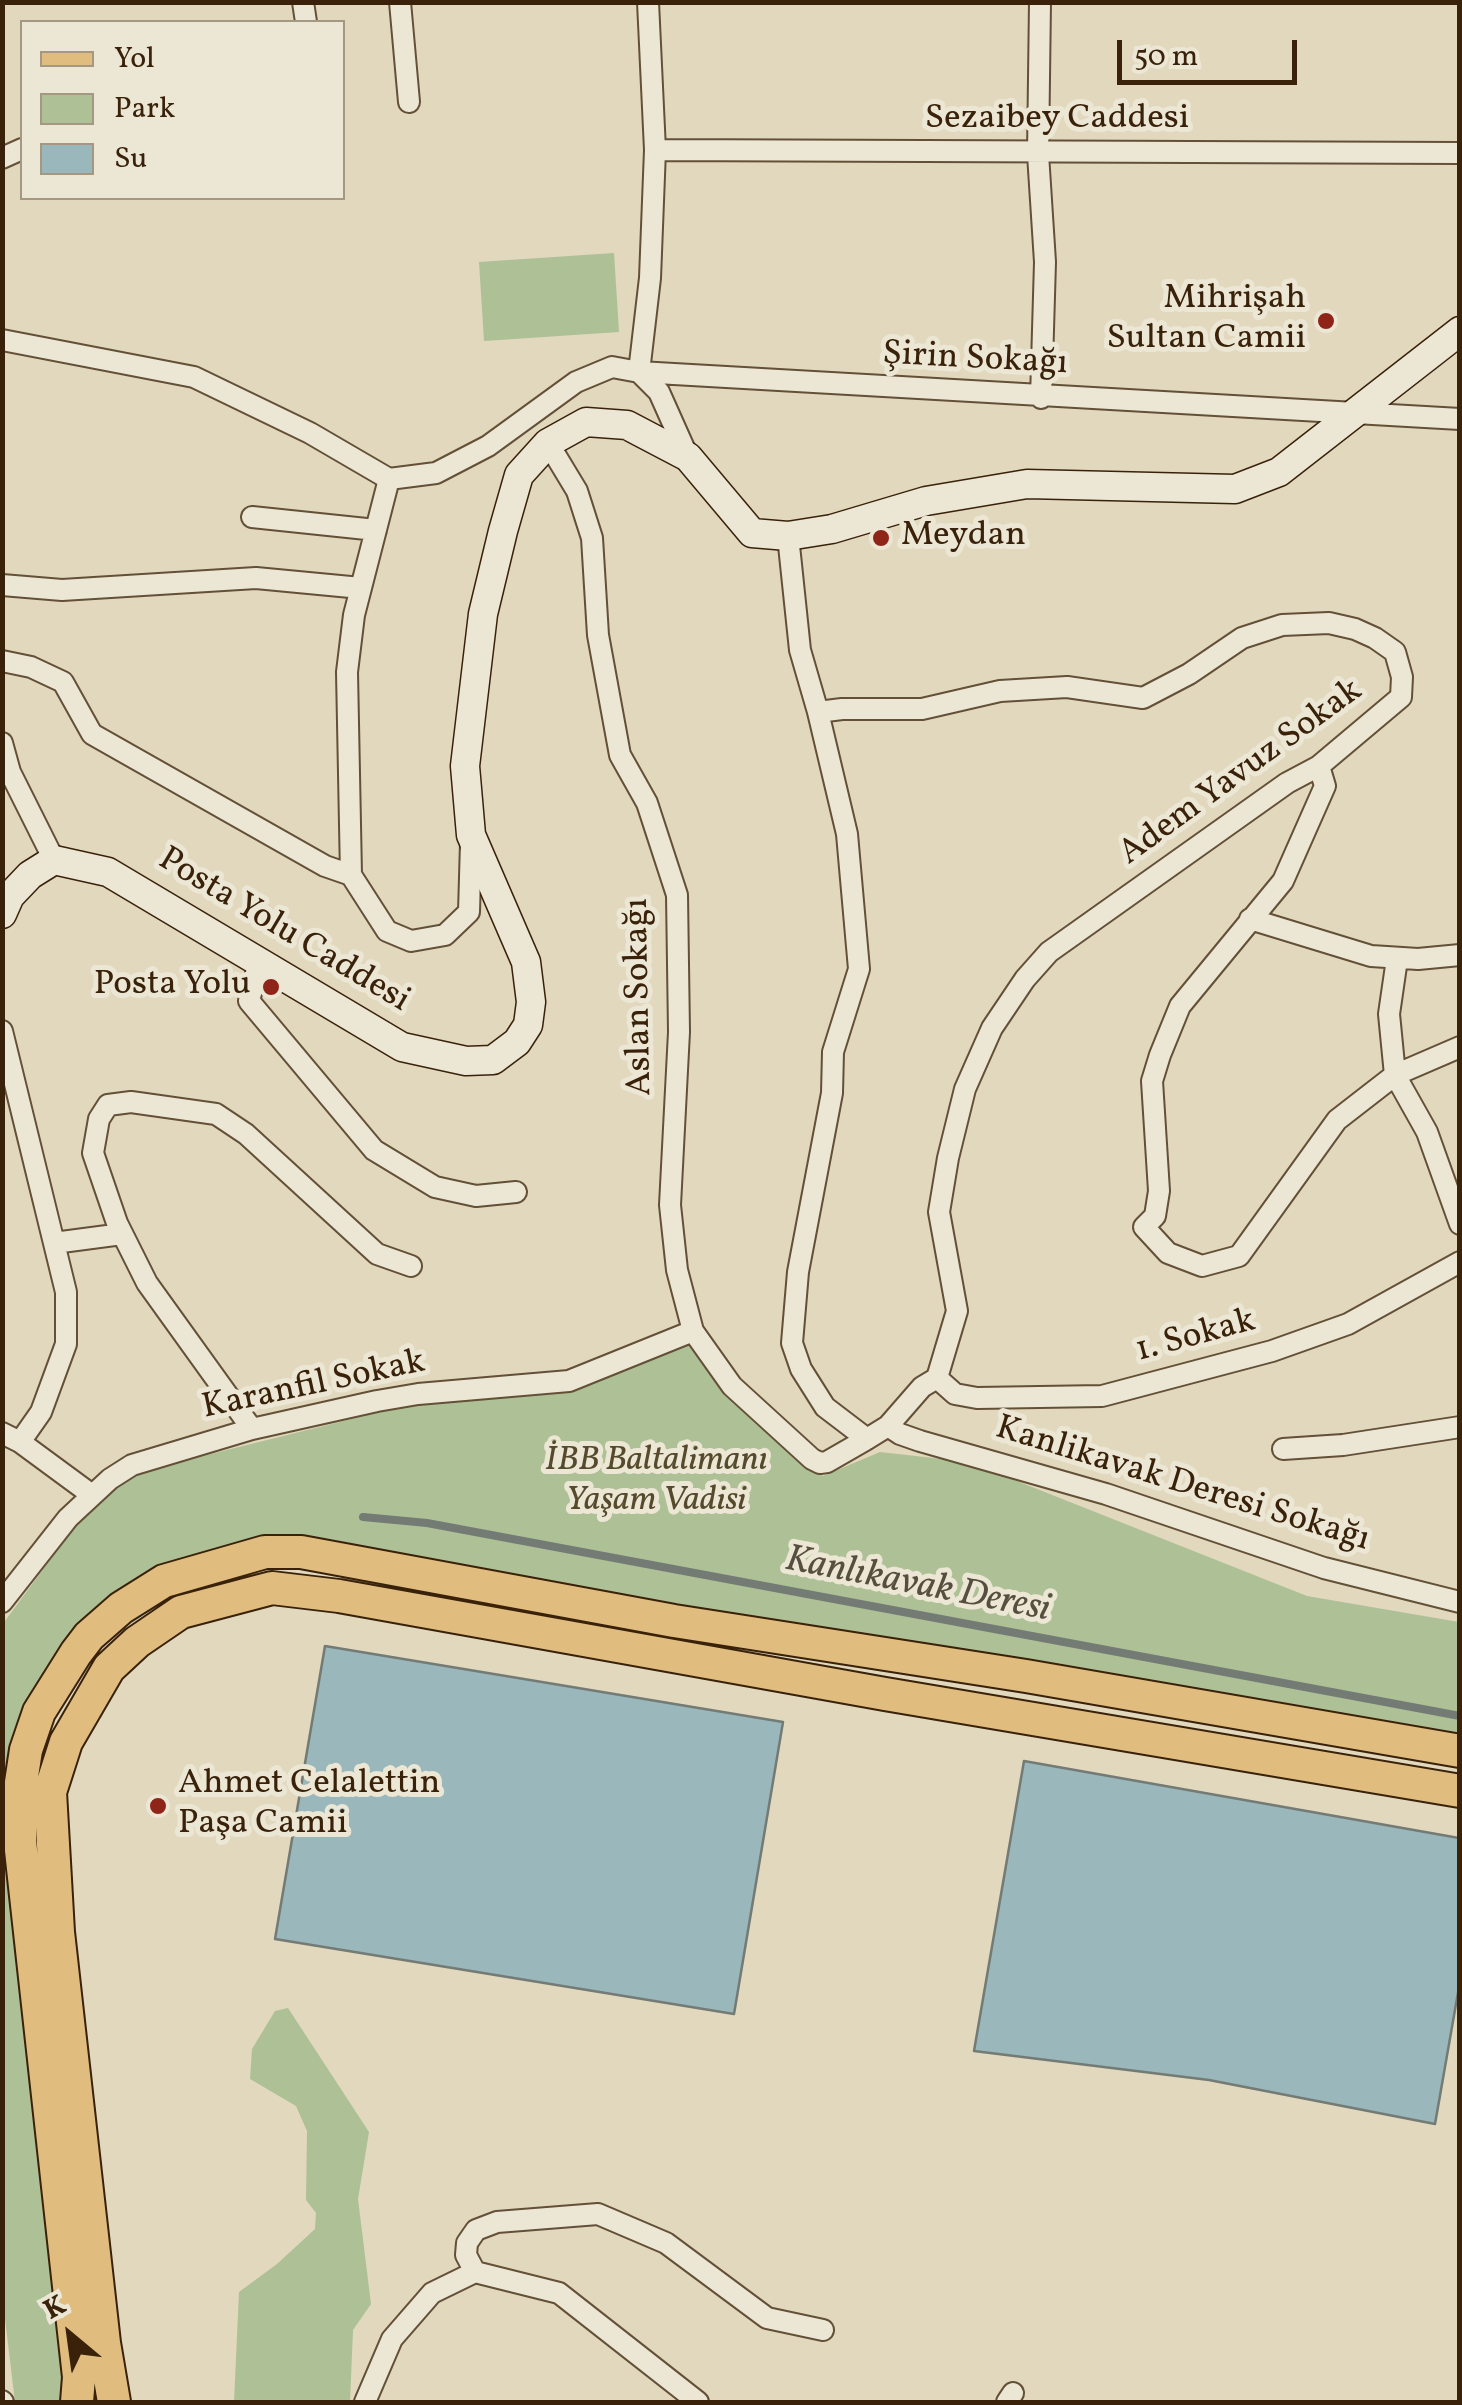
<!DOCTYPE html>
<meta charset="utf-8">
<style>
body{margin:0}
#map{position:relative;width:1462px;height:2405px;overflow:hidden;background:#e1d8be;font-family:Vollkorn,serif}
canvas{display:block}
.frame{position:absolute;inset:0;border:5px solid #392209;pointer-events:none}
.legend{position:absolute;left:20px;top:20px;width:325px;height:180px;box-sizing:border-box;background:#ece6d5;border:2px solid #a49883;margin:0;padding:12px 18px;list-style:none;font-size:30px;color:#392209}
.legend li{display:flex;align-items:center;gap:20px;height:50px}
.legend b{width:50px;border:2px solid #a49883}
.north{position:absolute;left:20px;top:2285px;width:100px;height:100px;-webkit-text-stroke:8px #ece6d5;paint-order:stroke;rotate:331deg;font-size:28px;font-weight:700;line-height:40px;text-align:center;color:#392209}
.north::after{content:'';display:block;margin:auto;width:35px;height:45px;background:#392209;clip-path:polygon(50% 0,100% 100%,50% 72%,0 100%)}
.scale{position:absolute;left:1117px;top:40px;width:180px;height:45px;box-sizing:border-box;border:5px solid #392209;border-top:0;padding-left:12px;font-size:30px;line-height:35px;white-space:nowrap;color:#392209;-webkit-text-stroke:8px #ece6d5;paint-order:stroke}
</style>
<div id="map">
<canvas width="1462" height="2405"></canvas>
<div class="frame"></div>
<ul class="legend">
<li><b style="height:12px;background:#e0bc7f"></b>Yol</li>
<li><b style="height:28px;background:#aec095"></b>Park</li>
<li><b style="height:28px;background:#9ab7bc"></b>Su</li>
</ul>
<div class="north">K</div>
<div class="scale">50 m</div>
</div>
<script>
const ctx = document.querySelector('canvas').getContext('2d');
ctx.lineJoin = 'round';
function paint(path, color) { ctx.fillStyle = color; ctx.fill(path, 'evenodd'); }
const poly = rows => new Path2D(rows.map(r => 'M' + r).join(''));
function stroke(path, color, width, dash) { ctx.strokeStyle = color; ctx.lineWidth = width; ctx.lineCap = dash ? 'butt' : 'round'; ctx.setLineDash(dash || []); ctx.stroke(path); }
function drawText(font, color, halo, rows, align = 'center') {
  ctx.font = font + ' Vollkorn,serif'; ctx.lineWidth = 10; ctx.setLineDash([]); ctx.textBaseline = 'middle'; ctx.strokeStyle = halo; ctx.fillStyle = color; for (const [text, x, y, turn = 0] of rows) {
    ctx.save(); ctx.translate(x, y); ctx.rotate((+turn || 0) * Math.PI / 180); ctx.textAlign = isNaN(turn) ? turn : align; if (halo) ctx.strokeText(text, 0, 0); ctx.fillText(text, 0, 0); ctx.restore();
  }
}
const green = poly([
 [614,253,619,332,484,341,479,262],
 [690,1341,717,1381,823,1476,880,1452,969,1462,1307,1596,1459,1622,1459,1742,344,1549,164,1568,28,1713,68,2402,15,2402,2,2294,2,1625,87,1510,134,1473,408,1405,570,1392],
 [288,2008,369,2132,358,2199,371,2304,353,2330,350,2402,234,2402,239,2292,277,2264,315,2229,316,2213,306,2200,307,2131,296,2106,250,2079,252,2049,275,2011]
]);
const water = poly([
 [325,1646,783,1722,734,2014,275,1939,325,1646],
 [1024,1761,1459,1838,1459,1987,1435,2124,1209,2080,974,2051,1024,1761]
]);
const stream = poly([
 [363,1517,427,1523,1460,1716]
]);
const street = poly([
 [303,2,306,22],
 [400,2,409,102],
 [648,2,655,150,650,278,639,372,1460,419],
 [1040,2,1038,154,1045,262,1041,398],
 [655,150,1460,153],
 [2,158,22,149],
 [2,340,194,377,310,433,389,479,436,473,488,446,576,382,612,367,639,372,659,392,688,457],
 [548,443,577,491,592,538,598,635,620,755,647,803,677,895,679,1032,670,1205,677,1270,693,1331,732,1386,812,1459,820,1463,827,1462,867,1439,888,1426,922,1387,937,1378,957,1311,939,1212,948,1158,965,1089,992,1028,1025,979,1049,952,1287,783,1319,766,1401,697,1402,677,1395,652,1375,638,1355,629,1329,623,1282,625,1242,638,1189,674,1143,698,1067,687,1000,691,922,709,842,709,818,712,847,834,859,969,833,1052,832,1093,798,1272,792,1343,801,1369,825,1407,867,1439],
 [252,517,376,530],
 [788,536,800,650,818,712],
 [2,585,62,590,256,578,361,588],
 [2,661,31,667,63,682,92,734,325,866,351,875,347,672,354,615,389,479],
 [2,743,10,772,54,860],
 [1319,766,1325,786,1283,881,1180,1006,1160,1055,1152,1081,1159,1191,1155,1216,1144,1227,1168,1253,1202,1266,1239,1256,1337,1120,1395,1075,1460,1047],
 [351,875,387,931,411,941,445,935,469,912,471,842],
 [1250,919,1371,956,1418,959,1460,955],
 [1397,959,1389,1014,1395,1075,1427,1132,1460,1224],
 [259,962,249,1001,374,1150,435,1187,476,1196,516,1192],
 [2,1031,66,1292,66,1344,41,1412,20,1442,92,1495],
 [54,1243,122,1234],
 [937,1378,955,1394,977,1398,1102,1396,1272,1351,1348,1324,1460,1262],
 [888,1426,900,1434,920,1441,1106,1494,1324,1568,1460,1602],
 [252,1429,147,1283,117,1223,93,1153,99,1119,108,1105,131,1102,216,1114,246,1134,377,1254,411,1266],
 [2,1433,20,1442],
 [1283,1449,1343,1445,1460,1427],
 [2,1602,68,1518,110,1479,132,1465,252,1429,377,1401,418,1394,569,1381,693,1331],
 [475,2272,466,2255,467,2243,476,2230,497,2222,598,2214,666,2243,767,2318,823,2330],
 [2,2401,3,2402],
 [365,2402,392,2339,432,2293,475,2272,559,2293,698,2402],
 [1007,2402,1013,2393]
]);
const secondary = poly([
 [2,914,10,896,30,875,54,860,108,872,402,1047,466,1061,493,1060,517,1042,528,1025,531,1002,526,962,471,835,465,766,483,614,503,531,519,475,548,443,586,422,627,425,688,457,752,533,788,536,832,529,926,501,1027,484,1235,489,1279,472,1460,331]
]);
const primary = poly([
 [77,2402,79,2377,20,1841,20,1789,26,1750,39,1712,76,1653,89,1636,121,1608,164,1581,265,1552,301,1552,674,1621,1026,1676,1460,1751],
 [114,2402,104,2343,58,1932,50,1792,66,1742,109,1668,137,1642,181,1612,272,1588,339,1596,885,1694,1460,1791]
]);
const markers = [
 [1326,321,10,"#8f2418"],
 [881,538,10,"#8f2418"],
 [271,987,10,"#8f2418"],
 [158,1806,10,"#8f2418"]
];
const streetNames = [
 ["Sezaibey Caddesi",1057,121],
 ["Şirin Sokağı",975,361,3],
 ["Adem Yavuz Sokak",1242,774,-36],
 ["Posta Yolu Caddesi",283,932,31],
 ["Aslan Sokağı",641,997,-91],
 ["1. Sokak",1196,1338,-15],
 ["Karanfil Sokak",314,1387,-12],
 ["Kanlikavak Deresi Sokağı",1182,1486,17]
];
const poiNames = [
 ["Mihrişah",1306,301],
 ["Sultan Camii",1306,341],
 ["Meydan",901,538,"left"],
 ["Posta Yolu",251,987],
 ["Ahmet Celalettin",178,1786,"left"],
 ["Paşa Camii",178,1826,"left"]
];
const parkNames = [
 ["İBB Baltalimanı",656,1463],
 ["Yaşam Vadisi",656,1503]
];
const waterNames = [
 ["Kanlıkavak Deresi",917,1587,11]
];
paint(green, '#aec095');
paint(water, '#9ab7bc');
stroke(water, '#737b74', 2.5);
stroke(stream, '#737b74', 8);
stroke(street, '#635036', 24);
stroke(secondary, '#392209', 31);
stroke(primary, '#392209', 36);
stroke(street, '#ece6d5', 20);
stroke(secondary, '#ece6d5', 28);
stroke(primary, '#e0bc7f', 32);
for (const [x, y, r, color] of markers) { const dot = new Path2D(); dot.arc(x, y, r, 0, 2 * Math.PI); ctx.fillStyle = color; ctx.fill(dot); stroke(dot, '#ece6d5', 4); }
drawText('35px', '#392209', '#ece6d5', streetNames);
drawText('35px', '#392209', '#ece6d5', poiNames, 'right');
drawText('italic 35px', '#564a2c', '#ece6d5', parkNames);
drawText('italic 38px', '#564f3f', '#ece6d5', waterNames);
</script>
